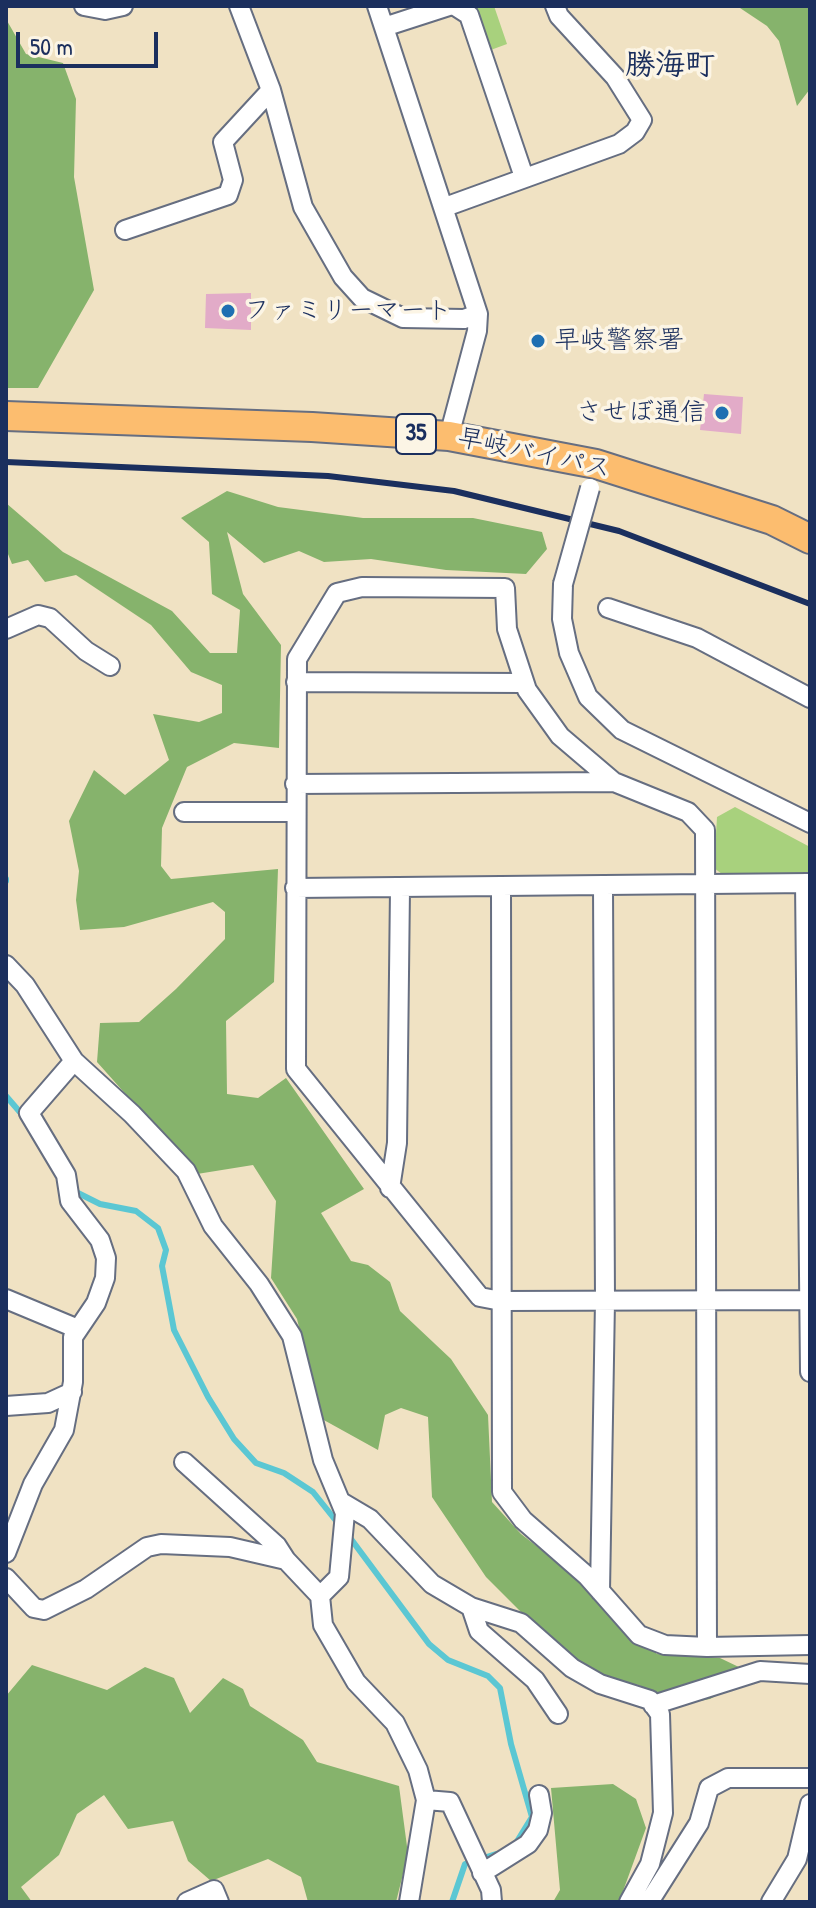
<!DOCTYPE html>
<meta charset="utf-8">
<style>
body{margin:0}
#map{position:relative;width:816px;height:1908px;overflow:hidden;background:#f0e2c3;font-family:"Patrick Hand",sans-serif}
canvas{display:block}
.frame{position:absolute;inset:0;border:8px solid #1b2f5e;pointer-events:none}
.scale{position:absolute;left:16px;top:32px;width:142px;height:36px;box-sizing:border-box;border:4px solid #1b2f5e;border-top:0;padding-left:10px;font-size:24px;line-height:28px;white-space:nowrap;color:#1b2f5e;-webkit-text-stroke:6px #fcf5e5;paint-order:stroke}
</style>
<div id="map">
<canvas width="816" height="1908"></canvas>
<div class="frame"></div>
<div class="scale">50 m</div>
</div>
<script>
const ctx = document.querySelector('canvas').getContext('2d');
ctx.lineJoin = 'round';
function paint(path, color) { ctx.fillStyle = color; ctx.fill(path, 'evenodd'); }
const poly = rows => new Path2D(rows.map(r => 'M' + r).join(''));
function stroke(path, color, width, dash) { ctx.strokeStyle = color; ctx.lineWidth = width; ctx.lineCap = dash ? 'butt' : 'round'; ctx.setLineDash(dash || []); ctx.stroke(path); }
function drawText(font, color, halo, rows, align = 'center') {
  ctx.font = font + ' "Patrick Hand","Klee One",sans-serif'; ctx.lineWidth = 7; ctx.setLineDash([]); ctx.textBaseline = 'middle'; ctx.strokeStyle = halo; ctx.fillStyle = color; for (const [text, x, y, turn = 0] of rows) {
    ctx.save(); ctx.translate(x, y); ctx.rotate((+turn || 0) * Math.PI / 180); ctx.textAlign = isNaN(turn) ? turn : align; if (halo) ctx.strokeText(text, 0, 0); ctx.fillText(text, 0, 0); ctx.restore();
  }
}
const green = poly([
 [473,6,494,6,507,44,488,51],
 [735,807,810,847,810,877,726,877,714,868,717,817]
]);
const forest = poly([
 [737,6,810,6,810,89,797,106,779,41,767,26],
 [6,19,26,54,63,63,76,99,74,177,94,290,38,388,6,388],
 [227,491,278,507,363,518,473,518,542,532,547,549,526,574,446,570,371,559,324,562,299,551,264,563,227,532,243,594,281,645,279,748,234,743,187,767,162,828,161,866,171,879,278,869,274,982,226,1021,227,1094,258,1098,286,1078,364,1189,321,1213,351,1261,368,1265,390,1282,400,1311,451,1359,488,1415,492,1502,521,1534,580,1580,657,1654,720,1658,743,1669,731,1688,710,1699,674,1706,639,1685,602,1680,543,1634,486,1577,432,1497,428,1417,401,1408,385,1415,378,1450,322,1419,297,1319,271,1278,276,1201,253,1165,197,1174,97,1062,100,1023,139,1022,176,989,225,939,225,912,213,902,124,927,80,930,76,900,79,871,69,821,94,770,125,795,169,760,153,714,199,722,222,713,222,685,191,672,151,625,76,575,45,582,28,560,12,564,6,549,6,503,63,552,172,611,210,653,237,653,240,610,212,594,209,542,181,518],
 [32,1665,107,1690,145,1667,174,1678,190,1713,223,1678,243,1689,250,1706,303,1740,317,1762,399,1786,408,1854,396,1902,308,1902,301,1877,268,1859,211,1881,188,1861,173,1821,128,1829,104,1795,77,1814,59,1855,21,1887,32,1902,6,1902,6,1696],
 [613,1784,636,1799,646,1828,619,1902,553,1902,560,1890,551,1788]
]);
const stream = poly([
 [6,879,6,881],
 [6,1096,25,1118],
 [72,1190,100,1204,136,1211,158,1228,166,1250,162,1266,174,1330,208,1397,234,1439,256,1463,284,1473,313,1492,341,1527],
 [348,1535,429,1644,448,1660,488,1676,500,1688,511,1744,532,1817,516,1843],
 [452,1902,465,1864,496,1854]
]);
const building = poly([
 [251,293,251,330,205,328,206,294],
 [704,394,743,397,741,434,700,430]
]);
const minor = poly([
 [84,6,105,10,123,6],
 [239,6,271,90,303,207,343,277,362,298,403,318,464,319,478,314],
 [377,6,478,314,477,331,449,436],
 [455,6,469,15,524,177],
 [384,27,449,6],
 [445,207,619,144,635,132,642,120,615,77,559,16,555,6],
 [125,230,228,195,233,180,223,142,271,90],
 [563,584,562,619,569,653,588,697,622,730,810,823],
 [608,608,697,638,810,698],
 [6,629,38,615,50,618,86,651,110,666],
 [296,682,523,683],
 [614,782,560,736,527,690,507,629,505,588,362,587,337,593,297,659,296,1069,480,1297,501,1301,810,1300],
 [295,784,614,782,688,812,705,830,707,1647],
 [184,812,295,812],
 [805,883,810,1372],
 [295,888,810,883],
 [501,888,502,1492,523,1520,587,1576,639,1635,665,1645,707,1647,810,1645],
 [6,965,25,985,74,1061,132,1114,186,1171,213,1226,259,1284,292,1336,323,1460,345,1513,339,1577,320,1596,323,1625,356,1682,395,1723,418,1770,426,1800,409,1902],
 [390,1188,397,1143,400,889],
 [6,1299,78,1329],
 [6,1406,48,1403,72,1392],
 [184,1462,277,1546,286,1560],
 [343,1503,370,1519,432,1584,471,1607,521,1623,572,1668,600,1684,650,1700,660,1714,663,1813,650,1864,629,1902],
 [6,1553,33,1484,64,1430,73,1382,73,1337,96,1303,105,1278,106,1258,100,1240,70,1201,66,1175,29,1113,74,1061],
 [6,1578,34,1608,44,1610,86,1589,147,1547,161,1544,230,1547,286,1560,320,1596],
 [600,1591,605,1301,603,887],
 [471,1607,479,1631,535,1680,558,1714],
 [653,1705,760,1671,810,1674],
 [426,1800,450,1802,491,1890,492,1902],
 [482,1873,528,1844,538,1830,542,1813,539,1795],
 [187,1902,214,1890,219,1902],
 [649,1902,699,1823,709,1788,728,1778,810,1778],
 [771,1902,797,1859,810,1804]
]);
const highway = poly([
 [6,416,312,427,449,436,596,464,772,520,810,539]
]);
const rail = poly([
 [6,462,328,476,454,491,619,531,810,604]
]);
const minorBridge = poly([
 [563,584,590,488]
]);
const markers = [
 [228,311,8,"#1f6fb2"],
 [538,341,8,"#1f6fb2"],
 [722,413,8,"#1f6fb2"]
];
const shields = [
 [416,434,40]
];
const shieldNames = [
 ["35",416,434]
];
const poiNames = [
 ["ファミリーマート",244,311],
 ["早岐警察署",554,341],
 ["させぼ通信",706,413,"right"]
];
const streetNames = [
 ["早岐バイパス",534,454,12]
];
const quarterNames = [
 ["勝海町",670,66]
];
paint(green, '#a8d17d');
paint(forest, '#86b36c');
stroke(stream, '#5bc7d3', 6);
paint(building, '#e2abc8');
stroke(minor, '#666e81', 22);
stroke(highway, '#666e81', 32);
stroke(minor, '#fff', 18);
stroke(highway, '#fcbd6f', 28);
stroke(rail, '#1b2f5e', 6);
stroke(minorBridge, '#666e81', 22, []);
stroke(minorBridge, '#fff', 18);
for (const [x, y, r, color] of markers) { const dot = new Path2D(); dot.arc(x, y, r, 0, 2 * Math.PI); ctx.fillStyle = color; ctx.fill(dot); stroke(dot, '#fcf5e5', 3); }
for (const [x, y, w] of shields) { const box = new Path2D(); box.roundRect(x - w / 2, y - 20, w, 40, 6); ctx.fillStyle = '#fcf5e5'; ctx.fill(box); stroke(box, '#1b2f5e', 2); }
drawText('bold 24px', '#1b2f5e', null, shieldNames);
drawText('26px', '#1b2f5e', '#fcf5e5', poiNames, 'left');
drawText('26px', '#1b2f5e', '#fcf5e5', streetNames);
drawText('bold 30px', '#1b2f5e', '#fcf5e5', quarterNames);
</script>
